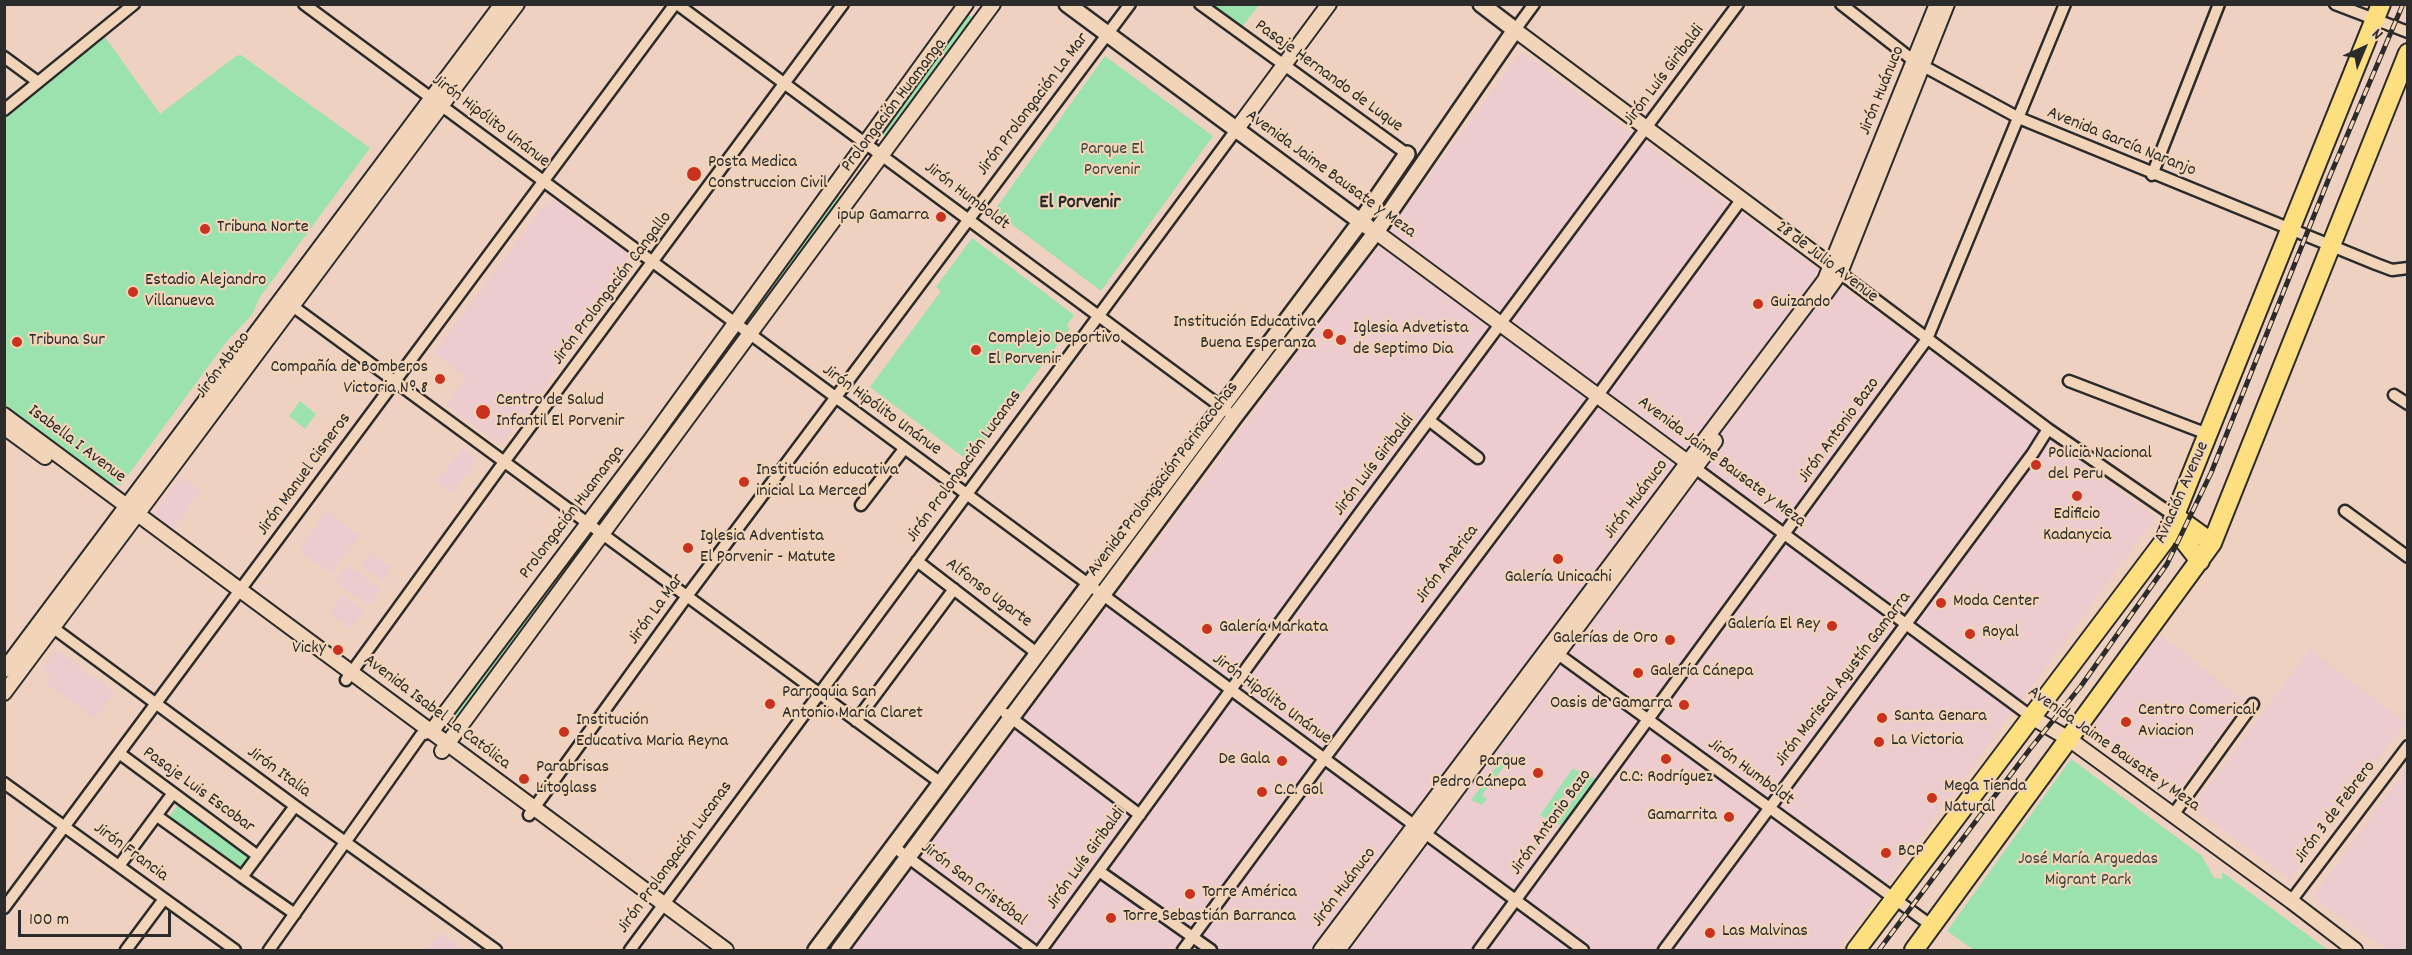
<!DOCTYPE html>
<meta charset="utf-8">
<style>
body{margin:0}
#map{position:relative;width:2412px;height:955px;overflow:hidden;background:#efd1c2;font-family:Dekko,sans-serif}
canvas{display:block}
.frame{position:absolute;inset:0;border:6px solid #2b2b2b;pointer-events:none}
.north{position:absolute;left:2334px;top:18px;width:60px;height:60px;-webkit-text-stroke:4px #f2d5b8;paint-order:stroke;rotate:44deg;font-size:16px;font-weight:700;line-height:24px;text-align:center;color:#2b2b2b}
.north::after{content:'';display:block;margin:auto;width:21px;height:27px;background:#2b2b2b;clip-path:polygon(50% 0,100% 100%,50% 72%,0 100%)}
.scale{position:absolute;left:18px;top:910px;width:153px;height:27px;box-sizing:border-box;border:3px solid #2b2b2b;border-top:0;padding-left:8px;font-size:18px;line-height:21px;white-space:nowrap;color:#2b2b2b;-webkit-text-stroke:4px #f2d5b8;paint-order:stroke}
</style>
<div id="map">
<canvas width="2412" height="955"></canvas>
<div class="frame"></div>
<div class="north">N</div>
<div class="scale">100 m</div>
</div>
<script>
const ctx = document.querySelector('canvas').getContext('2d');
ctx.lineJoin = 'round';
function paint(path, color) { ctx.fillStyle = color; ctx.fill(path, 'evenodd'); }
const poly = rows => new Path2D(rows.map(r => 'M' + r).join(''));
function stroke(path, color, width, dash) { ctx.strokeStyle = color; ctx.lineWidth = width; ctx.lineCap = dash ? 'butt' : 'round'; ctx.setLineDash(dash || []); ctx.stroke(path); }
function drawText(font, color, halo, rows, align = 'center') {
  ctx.font = font + ' Dekko,sans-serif'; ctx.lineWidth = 4.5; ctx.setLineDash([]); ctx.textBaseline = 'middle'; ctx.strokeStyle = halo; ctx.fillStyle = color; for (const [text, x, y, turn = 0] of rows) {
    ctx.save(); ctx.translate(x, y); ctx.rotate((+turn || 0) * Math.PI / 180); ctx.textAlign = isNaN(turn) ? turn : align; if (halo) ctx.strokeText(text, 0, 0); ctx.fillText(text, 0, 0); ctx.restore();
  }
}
const built = poly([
 [1521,52,2156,517,1838,950,849,950,1216,464],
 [554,201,635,259,634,266,504,441,499,443,446,405,466,377,434,353,543,207],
 [463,448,473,456,473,467,452,493,437,481],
 [180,476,200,490,173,530,157,519,156,511],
 [326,510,360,536,331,573,299,551],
 [371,552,392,568,382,582,360,566],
 [347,565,381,589,369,606,335,581],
 [343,595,364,610,351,628,330,613],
 [2159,634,2245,701,2174,794,2087,731],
 [2310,649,2406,722,2290,880,2193,807],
 [56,650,114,693,95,719,46,683,51,676,42,669],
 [2407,768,2407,950,2387,950,2313,897],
 [440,932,466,950,426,950]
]);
const green = poly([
 [1200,5,1259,5,1238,32],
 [965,12,976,20,886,137,876,129],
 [105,37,160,114,236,56,241,55,370,148,260,297,252,315,227,341,121,485,111,485,4,406,5,117],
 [1105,56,1213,136,1101,291,994,211],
 [836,193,842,198,757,313,753,317,748,316],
 [972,238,1074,315,1067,325,1070,328,970,462,870,387,941,291,936,287],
 [727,334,736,340,604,521,595,514],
 [300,401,316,414,305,429,289,416],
 [580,535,587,540,449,727,442,722],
 [1507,753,1512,756,1482,795,1487,799,1482,805,1471,800],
 [2071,759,2202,856,2214,878,2222,879,2222,872,2328,950,1974,950,1947,931],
 [1573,768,1580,773,1547,819,1540,815],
 [1591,776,1599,782,1564,828,1556,822],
 [178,805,249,857,239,871,168,818]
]);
const minor = poly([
 [304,4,1583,950],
 [677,4,1227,411],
 [1200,4,1407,154],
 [1841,4,1914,61,2019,118,2376,264,2392,270,2408,268],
 [2335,4,2408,32],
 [1515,30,1534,4],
 [4,57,38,82],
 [4,110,134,4],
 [2152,175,2219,4],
 [1840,273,2048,429,2176,517],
 [287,302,941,783],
 [2069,381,2210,435],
 [2394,395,2408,404],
 [1430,421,1478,458],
 [1695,468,2033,718],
 [861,505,904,449],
 [2345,511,2408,557],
 [917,561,1038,654],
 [48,624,295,806,496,950],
 [1551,649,1932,926],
 [346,680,504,462,843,4],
 [1006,714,1140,815],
 [856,721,954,589],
 [119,753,258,856],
 [4,783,235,950],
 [529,815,687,596,1130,4],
 [2173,815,2253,704],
 [157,816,242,877,295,806],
 [894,847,1033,950],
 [119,866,173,793],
 [1099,871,1211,950],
 [242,877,295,914],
 [2291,901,2408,746],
 [4,908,675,4],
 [126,950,164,899],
 [269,950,421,735,431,732],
 [630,950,1236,130],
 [1041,950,1362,510,1738,4],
 [1183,950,1324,759,1601,391,1741,200],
 [1479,950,1927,339,2065,4],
 [1664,950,2033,453,2048,429]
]);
const tertiary = poly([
 [1515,30,1838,271],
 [1236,130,1329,4],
 [1376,232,1694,467],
 [1825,294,1840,273,1947,4],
 [4,415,726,950],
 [4,427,45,457],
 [4,670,502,4],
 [4,693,517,4],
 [2033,718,2069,739,2291,901,2355,950],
 [431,732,650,441,966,4],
 [442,751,993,4],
 [1321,950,1825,280,1937,4],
 [1338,950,1715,441]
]);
const secondary = poly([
 [1067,4,1368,227],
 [816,950,1361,221,1407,154],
 [839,950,1235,416,1376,232,1515,30,1481,4]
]);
const primary = poly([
 [2176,517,2178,533,2200,561],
 [2176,517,2212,543],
 [1856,950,2165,540,2381,4],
 [1914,950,2212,543,2408,53]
]);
const rail = poly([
 [1879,950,2030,749,2081,686,2167,564,2211,473,2329,178,2403,4]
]);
const markers = [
 [694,174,8,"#c8321e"],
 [941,217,6,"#c8321e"],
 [205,229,6,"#c8321e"],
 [133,292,6,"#c8321e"],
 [1758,304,6,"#c8321e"],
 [1328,334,6,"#c8321e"],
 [1341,340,6,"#c8321e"],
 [17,342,6,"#c8321e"],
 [976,350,6,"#c8321e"],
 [440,379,6,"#c8321e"],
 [483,412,8,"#c8321e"],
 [2036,465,6,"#c8321e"],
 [744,482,6,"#c8321e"],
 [2077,496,6,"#c8321e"],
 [688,548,6,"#c8321e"],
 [1558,559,6,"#c8321e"],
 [1941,603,6,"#c8321e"],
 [1832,626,6,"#c8321e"],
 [1207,629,6,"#c8321e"],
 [1970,634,6,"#c8321e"],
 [1670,640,6,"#c8321e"],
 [338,650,6,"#c8321e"],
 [1638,673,6,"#c8321e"],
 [770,704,6,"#c8321e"],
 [1684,705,6,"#c8321e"],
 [1882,718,6,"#c8321e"],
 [2126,722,6,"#c8321e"],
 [564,732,6,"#c8321e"],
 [1879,742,6,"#c8321e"],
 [1666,759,6,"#c8321e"],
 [1282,761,6,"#c8321e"],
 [1538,773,6,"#c8321e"],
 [524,779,6,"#c8321e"],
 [1262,792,6,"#c8321e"],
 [1932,798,6,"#c8321e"],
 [1729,817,6,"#c8321e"],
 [1886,853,6,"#c8321e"],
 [1190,894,6,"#c8321e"],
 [1111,918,6,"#c8321e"],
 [1710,933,6,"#c8321e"]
];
const streetNames = [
 ["Jirón Luís Giribaldi",1665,76,-53],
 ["Pasaje Hernando de Luque",1328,77,36],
 ["Jirón Huánuco",1883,91,-68],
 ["Jirón Prolongación La Mar",1034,105,-53],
 ["Prolongación Huamanga",895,106,-53],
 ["Jirón Hipólito Unánue",490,122,37],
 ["Avenida García Naranjo",2121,143,22],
 ["Avenida Jaime Bausate y Meza",1330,175,36],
 ["Jirón Humboldt",966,197,37],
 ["28 de Julio Avenue",1826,263,37],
 ["Jirón Prolongación Cangallo",613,289,-53],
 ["Jirón Abtao",224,366,-53],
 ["Jirón Hipólito Unánue",881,411,36],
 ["Jirón Antonio Bazo",1840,431,-54],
 ["Isabella I Avenue",76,445,37],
 ["Avenida Jaime Bausate y Meza",1721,463,37],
 ["Jirón Luís Giribaldi",1375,466,-53],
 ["Jirón Prolongación Lucanas",965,467,-54],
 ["Jirón Manuel Cisneros",305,475,-54],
 ["Avenida Prolongación Parinacochas",1164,480,-53],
 ["Aviación Avenue",2183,493,-66],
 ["Jirón Huánuco",1637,500,-53],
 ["Prolongación Huamanga",573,513,-53],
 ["Jirón Amèrica",1448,565,-53],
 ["Alfonso Ugarte",988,594,37],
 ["Jirón La Mar",657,610,-54],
 ["Jirón Mariscal Agustín Gamarra",1844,680,-53],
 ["Jirón Hipólito Unánue",1271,700,36],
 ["Avenida Isabel La Católica",436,713,37],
 ["Avenida Jaime Bausate y Meza",2113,750,35],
 ["Jirón Italia",278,773,36],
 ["Jirón Humboldt",1750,773,36],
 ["Pasaje Luis Escobar",198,791,36],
 ["Jirón 3 de Febrero",2336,813,-53],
 ["Jirón Antonio Bazo",1552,823,-54],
 ["Jirón Francia",130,853,36],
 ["Jirón Prolongación Lucanas",676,858,-54],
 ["Jirón Luís Giribaldi",1087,859,-54],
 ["Jirón San Cristóbal",973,885,37],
 ["Jirón Huánuco",1345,888,-53]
];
const parkNames = [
 ["Parque El",1112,151],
 ["Porvenir",1112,172],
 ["José María Arguedas",2088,861],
 ["Migrant Park",2088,882]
];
const poiNames = [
 ["Posta Medica",708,164],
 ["Construccion Civil",708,185],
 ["ipup Gamarra",929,217,"right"],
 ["Tribuna Norte",217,229],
 ["Estadio Alejandro",145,282],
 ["Villanueva",145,303],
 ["Guizando",1770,304],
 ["Institución Educativa",1316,324,"right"],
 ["Buena Esperanza",1316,345,"right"],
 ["Iglesia Advetista",1353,330],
 ["de Septimo Dia",1353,351],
 ["Complejo Deportivo",988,340],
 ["El Porvenir",988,361],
 ["Tribuna Sur",29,342],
 ["Compañía de Bomberos",428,369,"right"],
 ["Victoria Nº 8",428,390,"right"],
 ["Centro de Salud",496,402],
 ["Infantil El Porvenir",496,423],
 ["Policia Nacional",2048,455],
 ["del Peru",2048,476],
 ["Institución educativa",756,472],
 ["inicial La Merced",756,493],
 ["Edificio",2077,516,"center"],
 ["Kadanycia",2077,537,"center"],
 ["Iglesia Adventista",700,538],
 ["El Porvenir - Matute",700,559],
 ["Galería Unicachi",1558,579,"center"],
 ["Moda Center",1953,603],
 ["Galería El Rey",1820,626,"right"],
 ["Galería Markata",1219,629],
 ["Royal",1982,634],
 ["Galerías de Oro",1658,640,"right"],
 ["Vicky",326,650,"right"],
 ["Galería Cánepa",1650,673],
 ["Parroquia San",782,694],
 ["Antonio María Claret",782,715],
 ["Oasis de Gamarra",1672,705,"right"],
 ["Centro Comerical",2138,712],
 ["Aviacion",2138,733],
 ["Santa Genara",1894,718],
 ["Institución",576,722],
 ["Educativa Maria Reyna",576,743],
 ["La Victoria",1891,742],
 ["De Gala",1270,761,"right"],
 ["Parque",1526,763,"right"],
 ["Pedro Cánepa",1526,784,"right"],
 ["Parabrisas",536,769],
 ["Litoglass",536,790],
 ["C.C: Rodríguez",1666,779,"center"],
 ["Mega Tienda",1944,788],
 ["Natural",1944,809],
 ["C.C. Gol",1274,792],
 ["Gamarrita",1717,817,"right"],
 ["BCP",1898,853],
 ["Torre América",1202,894],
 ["Torre Sebastián Barranca",1123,918],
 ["Las Malvinas",1722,933]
];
const neighbourhoodNames = [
 ["El Porvenir",1080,204]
];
paint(built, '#ecccce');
paint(green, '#9be2af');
stroke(minor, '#2b2b2b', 15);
stroke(tertiary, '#2b2b2b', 18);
stroke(secondary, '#2b2b2b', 20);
stroke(primary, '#2b2b2b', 22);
stroke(minor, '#f2d5b8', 10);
stroke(tertiary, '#f2d5b8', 14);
stroke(secondary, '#f2d5b8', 15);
stroke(primary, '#fedf80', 18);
stroke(rail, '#2b2b2b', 5);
stroke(rail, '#f2d5b8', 3, [9]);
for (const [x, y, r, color] of markers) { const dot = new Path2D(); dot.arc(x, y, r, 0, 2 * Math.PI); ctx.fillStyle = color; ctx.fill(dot); stroke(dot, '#f2d5b8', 2); }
drawText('18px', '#2b2b2b', '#f2d5b8', streetNames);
drawText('18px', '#3c463f', '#f2d5b8', parkNames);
drawText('18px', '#2b2b2b', '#f2d5b8', poiNames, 'left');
drawText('bold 20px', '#2b2b2b', '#f2d5b8', neighbourhoodNames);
</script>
